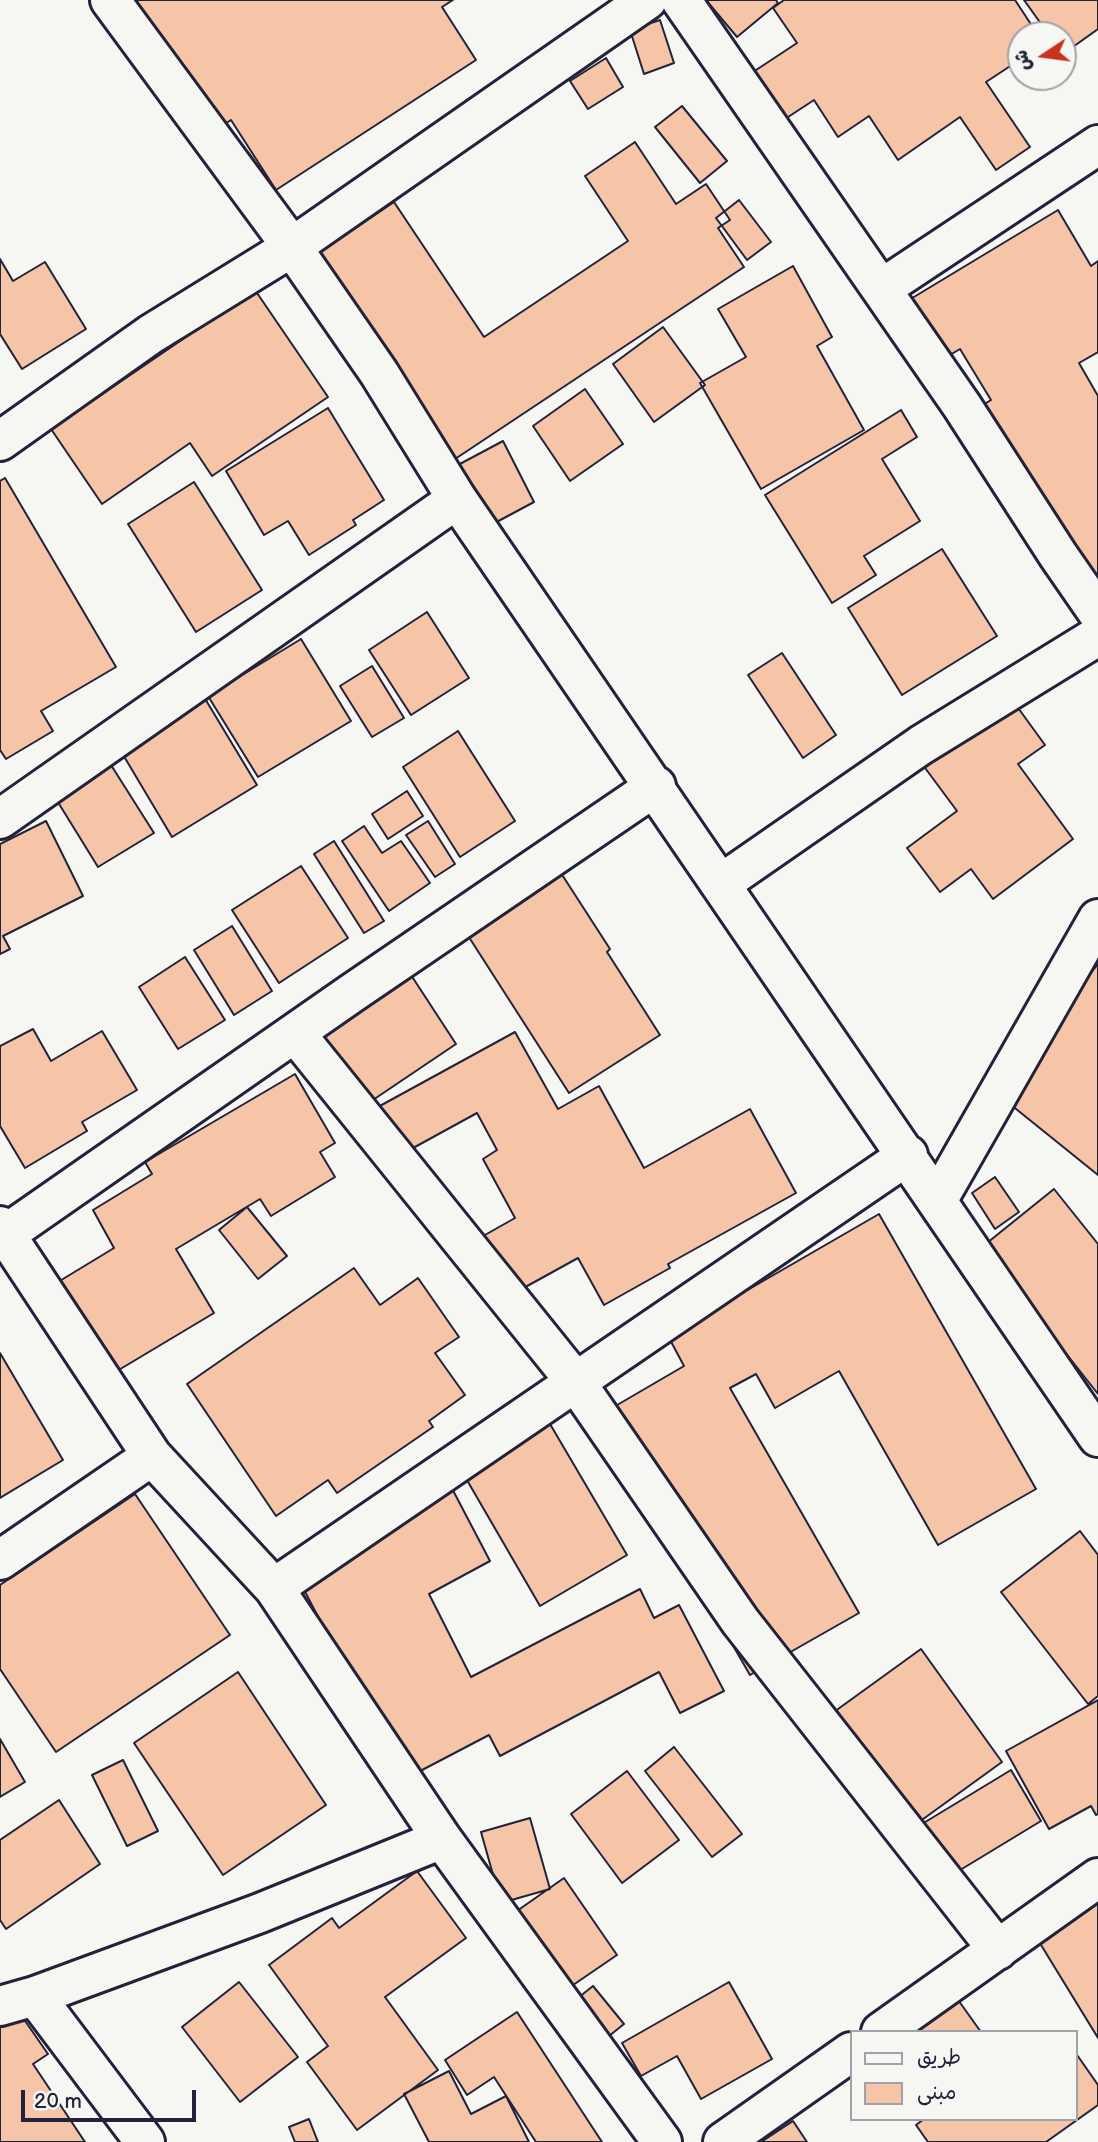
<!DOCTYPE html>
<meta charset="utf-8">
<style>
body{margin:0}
#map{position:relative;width:1098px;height:2142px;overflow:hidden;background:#f6f6f2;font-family:"Balsamiq Sans","Playpen Sans Arabic",sans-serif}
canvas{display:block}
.legend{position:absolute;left:850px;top:2030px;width:228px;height:91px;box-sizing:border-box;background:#f6f6f2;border:2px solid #a1a1a9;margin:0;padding:9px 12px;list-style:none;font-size:21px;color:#22223b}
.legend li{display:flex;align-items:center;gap:14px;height:35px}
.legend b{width:35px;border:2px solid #a1a1a9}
.north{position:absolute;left:1007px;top:21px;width:70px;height:70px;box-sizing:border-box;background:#f6f6f2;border:2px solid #a1a1a9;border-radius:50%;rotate:257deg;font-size:19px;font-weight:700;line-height:28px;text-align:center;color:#22223b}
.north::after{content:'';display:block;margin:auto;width:24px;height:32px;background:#c8321e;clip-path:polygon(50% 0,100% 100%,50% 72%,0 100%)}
.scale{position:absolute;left:21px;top:2090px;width:175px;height:32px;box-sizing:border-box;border:4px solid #22223b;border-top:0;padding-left:9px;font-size:21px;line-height:24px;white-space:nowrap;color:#22223b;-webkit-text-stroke:5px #f6f6f2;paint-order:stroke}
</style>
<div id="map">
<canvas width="1098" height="2142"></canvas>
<ul class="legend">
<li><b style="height:9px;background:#f6f6f2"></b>طريق</li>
<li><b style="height:19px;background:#f6c4a6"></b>مبنى</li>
</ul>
<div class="north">ش</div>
<div class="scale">20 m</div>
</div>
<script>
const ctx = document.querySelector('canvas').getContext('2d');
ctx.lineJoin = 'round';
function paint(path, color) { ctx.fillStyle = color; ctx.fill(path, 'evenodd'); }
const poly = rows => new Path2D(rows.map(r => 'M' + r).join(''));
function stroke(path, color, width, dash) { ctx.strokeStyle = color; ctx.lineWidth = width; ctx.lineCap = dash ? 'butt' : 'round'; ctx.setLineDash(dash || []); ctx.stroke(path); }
const building = poly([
 [124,0,453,0,442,7,476,60,276,190,231,120,203,138,124,0],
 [706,0,776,0,778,3,737,37,706,0],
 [784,0,1015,0,1038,35,1021,35,1021,59,986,82,1030,147,996,170,960,117,898,160,869,116,838,137,814,100,779,123,747,76,797,43,773,8,784,0],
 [1024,0,1098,0,1098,29,1063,54,1063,35,1049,35,1024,0],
 [660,20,674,63,644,74,630,30,660,20],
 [606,58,623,87,588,109,570,81,606,58],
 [682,106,727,161,700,183,655,127,682,106],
 [635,142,676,204,706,184,730,220,718,228,744,267,443,467,307,260,394,202,484,337,628,241,585,176,635,142],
 [739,200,771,242,747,260,716,218,739,200],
 [1058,210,1091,266,1098,261,1098,352,1079,363,1098,396,1098,616,970,413,991,400,960,349,928,368,894,309,1058,210],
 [0,259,13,281,45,262,86,329,22,369,0,334,0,259],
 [793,266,832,337,817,346,864,430,761,489,700,383,746,357,718,309,793,266],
 [255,290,328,397,212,476,190,443,102,504,51,429,255,290],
 [663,327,705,385,654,422,613,364,663,327],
 [585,389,623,444,570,481,533,426,585,389],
 [328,408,384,500,353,520,356,525,309,555,288,521,264,535,226,471,328,408],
 [901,410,917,437,882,459,920,521,864,556,876,575,832,603,765,495,901,410],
 [503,441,534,502,491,525,458,465,503,441],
 [5,478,116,667,41,711,53,731,6,759,0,750,0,481,5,478],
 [194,482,262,590,196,632,128,524,194,482],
 [942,549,997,636,902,695,848,608,942,549],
 [427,612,469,678,411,715,369,650,427,612],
 [301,639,351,721,258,777,208,696,301,639],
 [782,653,836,735,803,758,748,675,782,653],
 [372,666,404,718,372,737,340,686,372,666],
 [1000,683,1045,745,1018,764,1073,839,993,899,971,869,940,892,907,848,957,811,911,749,1000,683],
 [204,697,257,785,172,837,119,748,204,697],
 [458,731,515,821,460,857,403,767,458,731],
 [111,765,154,833,98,867,56,799,111,765],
 [407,791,423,816,388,839,372,814,407,791],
 [46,821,83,896,3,936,10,949,0,954,0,844,46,821],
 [428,821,455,864,435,877,406,835,428,821],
 [364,826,382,853,401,841,430,883,389,911,342,841,364,826],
 [334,841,384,921,364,933,314,854,334,841],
 [301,866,348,938,279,983,232,910,301,866],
 [559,870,610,949,607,952,660,1035,569,1093,465,931,559,870],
 [232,926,272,991,234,1015,194,950,232,926],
 [185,957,225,1020,178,1049,139,987,185,957],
 [1098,964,1098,1175,995,1092,1098,964],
 [411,975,456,1044,364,1106,319,1037,411,975],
 [33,1029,51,1061,102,1031,137,1090,82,1122,87,1131,25,1168,0,1126,0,1046,33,1029],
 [515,1032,558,1109,599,1086,644,1168,750,1109,796,1193,668,1264,670,1268,604,1305,578,1258,500,1301,469,1244,515,1218,483,1159,497,1150,477,1113,393,1159,367,1113,515,1032],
 [295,1074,335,1143,320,1152,335,1177,271,1216,260,1199,176,1249,214,1313,112,1374,58,1282,114,1248,93,1210,152,1174,145,1162,295,1074],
 [995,1177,1019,1212,995,1229,972,1193,995,1177],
 [1054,1189,1098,1244,1098,1394,982,1247,1054,1189],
 [247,1207,287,1256,258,1279,219,1230,247,1207],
 [879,1214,1036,1489,938,1545,839,1371,775,1408,756,1374,730,1388,859,1613,750,1675,600,1415,684,1366,668,1336,879,1214],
 [354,1268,380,1305,418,1278,459,1337,435,1353,465,1395,429,1421,433,1427,337,1493,328,1480,276,1516,187,1384,354,1268],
 [0,1353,63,1460,0,1498,0,1353],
 [550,1424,627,1555,540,1606,464,1475,550,1424],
 [447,1479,490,1561,429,1594,471,1677,640,1589,654,1618,679,1605,724,1691,680,1713,659,1672,500,1756,489,1735,403,1780,289,1561,447,1479],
 [135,1494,230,1635,56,1752,0,1669,0,1585,135,1494],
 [1080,1531,1098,1555,1098,1696,1088,1704,1001,1592,1080,1531],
 [921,1649,1002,1762,890,1843,809,1730,921,1649],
 [238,1672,326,1805,223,1875,134,1743,238,1672],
 [1098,1700,1098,1814,1096,1815,1091,1806,1049,1829,1006,1751,1098,1700],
 [0,1739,25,1782,0,1797,0,1739],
 [674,1747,742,1834,712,1857,645,1771,674,1747],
 [123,1760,158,1831,127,1846,92,1775,123,1760],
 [1011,1770,1041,1821,947,1878,917,1827,1011,1770],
 [627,1771,679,1840,622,1883,571,1814,627,1771],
 [59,1800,100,1864,6,1929,0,1920,0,1840,59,1800],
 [530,1818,550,1889,501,1903,481,1832,530,1818],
 [417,1871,466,1938,385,1997,438,2070,357,2130,307,2062,328,2046,269,1965,332,1918,339,1928,417,1871],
 [564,1878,617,1955,557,1996,504,1920,564,1878],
 [1098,1885,1098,2038,1030,1927,1098,1885],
 [239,1982,298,2057,240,2102,182,2027,239,1982],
 [729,1982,772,2059,701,2099,677,2056,641,2076,622,2043,729,1982],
 [946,1983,981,2032,879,2032,946,1983],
 [593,1986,624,2024,599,2044,569,2005,593,1986],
 [14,2005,48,2054,33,2064,85,2142,0,2142,0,2015,14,2005],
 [517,2012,602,2142,536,2142,494,2077,467,2095,445,2060,517,2012],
 [1075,2052,1098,2085,1098,2105,1046,2142,928,2142,916,2125,924,2119,1075,2119,1075,2052],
 [449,2071,471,2114,506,2096,529,2142,429,2142,404,2094,449,2071],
 [309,2119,318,2142,295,2142,289,2127,309,2119],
 [793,2121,807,2142,761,2142,793,2121]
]);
const street = poly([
 [110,0,292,247,379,373,457,499,1098,1437],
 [681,0,962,406,1058,555,1098,613],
 [881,289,1098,145],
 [0,441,151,334,292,247,647,0],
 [0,819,457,499],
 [722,883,921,745,1098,636],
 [295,1033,575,1381,740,1621,998,1950],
 [937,1201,1098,919],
 [0,1226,152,1456,274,1588,442,1839,662,2142],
 [6,1234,352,993,656,786],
 [0,1560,152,1456],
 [274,1588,908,1155],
 [35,1996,145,2142],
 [0,2006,35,1996,260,1913,442,1839],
 [881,2032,1098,1878],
 [723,2142,851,2052]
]);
paint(building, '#f6c4a6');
stroke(building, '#22223b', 2);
stroke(street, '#22223b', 44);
stroke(street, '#f6f6f2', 38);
</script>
